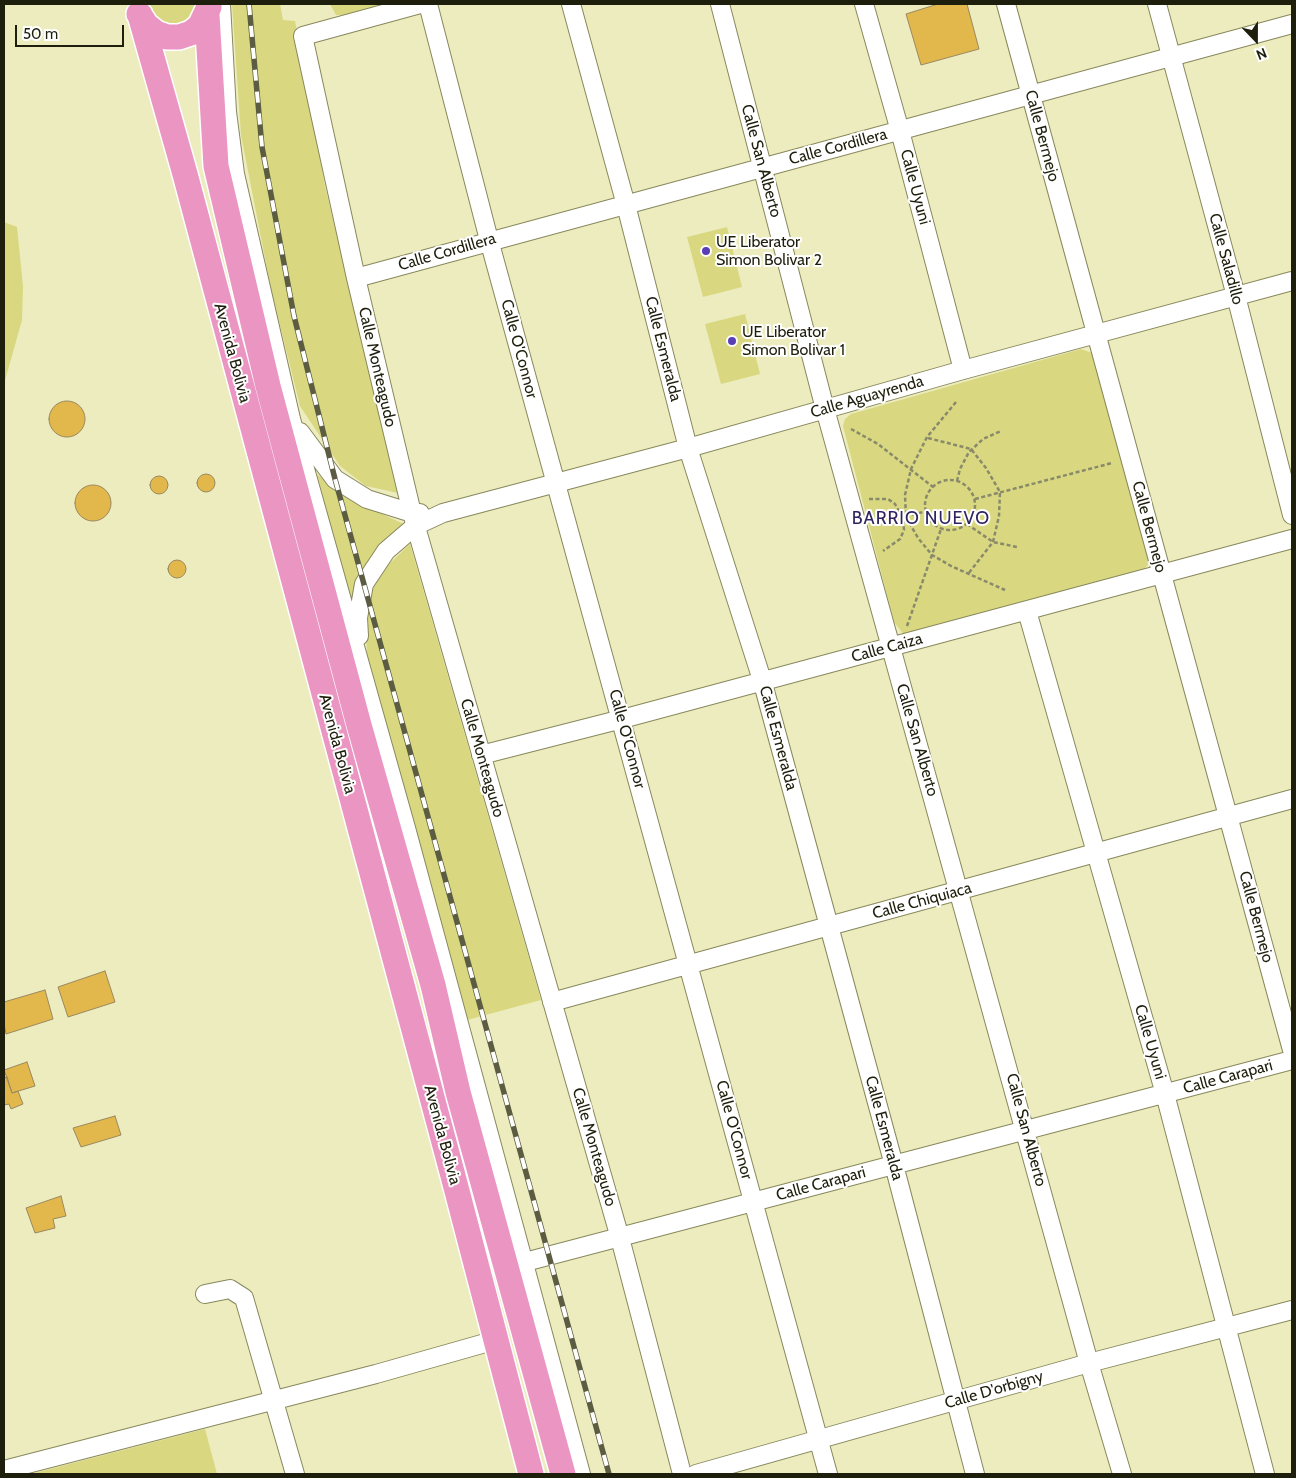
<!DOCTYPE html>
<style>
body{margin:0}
#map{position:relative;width:1296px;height:1478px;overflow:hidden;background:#ececbe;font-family:Cabin,sans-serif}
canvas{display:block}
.frame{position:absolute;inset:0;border:5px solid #1e1e0d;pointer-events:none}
.north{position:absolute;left:1231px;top:15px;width:50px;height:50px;-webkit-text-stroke:4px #fff;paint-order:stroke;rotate:158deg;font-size:14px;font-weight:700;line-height:20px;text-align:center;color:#1e1e0d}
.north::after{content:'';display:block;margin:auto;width:18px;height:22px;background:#1e1e0d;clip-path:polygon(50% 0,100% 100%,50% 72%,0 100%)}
.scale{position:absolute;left:15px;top:25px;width:109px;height:22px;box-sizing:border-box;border:2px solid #1e1e0d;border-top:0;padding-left:6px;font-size:15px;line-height:18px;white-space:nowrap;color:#1e1e0d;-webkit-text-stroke:4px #fff;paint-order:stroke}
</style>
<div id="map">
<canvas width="1296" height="1478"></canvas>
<div class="frame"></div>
<div class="north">N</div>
<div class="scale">50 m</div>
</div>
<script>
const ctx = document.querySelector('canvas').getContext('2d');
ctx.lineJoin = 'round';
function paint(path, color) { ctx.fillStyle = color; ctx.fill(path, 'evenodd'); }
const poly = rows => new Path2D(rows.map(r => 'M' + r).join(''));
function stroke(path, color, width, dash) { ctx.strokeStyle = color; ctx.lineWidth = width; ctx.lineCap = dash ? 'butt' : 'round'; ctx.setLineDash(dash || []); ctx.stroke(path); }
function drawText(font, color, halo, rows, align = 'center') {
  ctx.font = font + ' Cabin,sans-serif'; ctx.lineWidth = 4; ctx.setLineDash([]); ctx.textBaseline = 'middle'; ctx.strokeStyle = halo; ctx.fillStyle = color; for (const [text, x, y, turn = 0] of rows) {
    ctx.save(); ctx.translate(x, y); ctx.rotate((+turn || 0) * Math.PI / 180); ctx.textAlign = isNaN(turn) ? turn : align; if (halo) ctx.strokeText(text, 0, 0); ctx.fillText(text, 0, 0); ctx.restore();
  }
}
const green = poly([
 [148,4,196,4,190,17,184,22,169,25,155,17],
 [232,4,280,4,283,20,295,21,325,186,398,493,366,486,340,466,300,406,271,289,241,135],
 [330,4,389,4,350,15,336,15],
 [4,222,17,227,23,287,22,320,4,384],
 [727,227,742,287,703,297,687,237],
 [745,314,760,374,721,384,705,324],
 [1081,349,1092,353,1151,561,1141,573,904,635,894,622,843,426,845,419,851,414],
 [317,474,349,499,406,525,378,547,351,602],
 [410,544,541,1000,467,1020,367,662,366,619,374,586,388,565],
 [205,1429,217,1474,31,1474]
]);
const building = poly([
 [938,4,967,4,979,49,921,65,906,14,938,4],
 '49 419a18 18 0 1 1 36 0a18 18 0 1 1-36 0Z',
 '197 483a9 9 0 1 1 18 0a9 9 0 1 1-18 0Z',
 '150 485a9 9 0 1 1 18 0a9 9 0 1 1-18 0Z',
 '75 503a18 18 0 1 1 36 0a18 18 0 1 1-36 0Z',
 '168 569a9 9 0 1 1 18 0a9 9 0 1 1-18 0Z',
 [105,971,115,1002,68,1017,58,987,105,971],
 [45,990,53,1019,6,1034,4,1024,4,1002,45,990],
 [27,1062,35,1086,12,1093,4,1070,27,1062],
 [7,1077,12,1093,18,1091,23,1104,11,1109,9,1104,4,1105,4,1078,7,1077],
 [115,1116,121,1135,81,1147,73,1128,115,1116],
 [61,1196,66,1216,53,1219,55,1228,35,1233,26,1208,61,1196]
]);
const path = poly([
 [956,402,927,437,911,469,905,495,906,517,918,538,932,555,951,566,1005,590],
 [851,429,878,444,933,487],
 [928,438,971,449,986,468,1000,492,999,516,993,542,968,574],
 '925 505a25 25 0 1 1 50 0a25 25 0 1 1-50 0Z',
 [957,481,960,469,969,452,983,439,1001,431],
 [869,499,888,499,895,504,903,518,904,530,900,539,883,551],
 [975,499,1112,463],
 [906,517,926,511],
 [967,524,993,542,1017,547],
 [907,626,941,529]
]);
const minor = poly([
 [221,4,227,112,235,174,291,419,406,828,581,1474],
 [420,4,303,36,356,278,412,513,620,1238,682,1474],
 [428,4,489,240,828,1474],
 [571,4,626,205,688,448,762,680,894,1165,975,1474],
 [720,4,825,409,1089,1363,1122,1474],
 [864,4,900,131,963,370],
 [1006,4,1292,1050],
 [1157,4,1236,296,1292,515],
 [356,278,1292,24],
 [300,432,335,479,367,499,412,513,420,513],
 [1027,611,1165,1094,1265,1474],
 [359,636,358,618,364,584,386,551,415,526,443,513,688,448,963,370,1292,281],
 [481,755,622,719,1292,539],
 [552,1002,1292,799],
 [525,1262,1292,1060],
 [205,1294,230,1289,244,1298,295,1474],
 [4,1470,376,1374,496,1340],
 [696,1474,1089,1363,1292,1310]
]);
const highway = poly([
 [139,14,146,25,156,33,167,37,179,37,191,33,200,26,209,7],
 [140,15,185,174,452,1172,531,1474],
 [207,15,216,166,268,386,359,725,433,985,458,1092,563,1474]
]);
const rail = poly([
 [249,4,262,147,294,316,335,479,609,1474]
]);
const markers = [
 [706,251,5,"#593eb6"],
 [732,341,5,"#593eb6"]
];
const streetNames = [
 ["Calle Bermejo",1042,136,75],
 ["Calle Cordillera",838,147,-15],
 ["Calle San Alberto",761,161,75],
 ["Calle Uyuni",915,187,75],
 ["Calle Cordillera",447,252,-16],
 ["Calle Saladillo",1226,259,75],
 ["Calle O'Connor",519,349,75],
 ["Calle Esmeralda",663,349,76],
 ["Avenida Bolivia",232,353,75],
 ["Calle Monteagudo",377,367,77],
 ["Calle Aguayrenda",867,397,-16],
 ["Calle Bermejo",1149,527,75],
 ["Calle Caiza",887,648,-15],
 ["Calle Esmeralda",778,738,75],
 ["Calle O'Connor",627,739,75],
 ["Calle San Alberto",917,740,74],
 ["Avenida Bolivia",337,744,75],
 ["Calle Monteagudo",482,758,74],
 ["Calle Chiquiaca",922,901,-15],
 ["Calle Bermejo",1256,917,75],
 ["Calle Uyuni",1150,1042,74],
 ["Calle Carapari",1228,1077,-15],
 ["Calle Esmeralda",884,1128,75],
 ["Calle O'Connor",734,1130,75],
 ["Calle San Alberto",1026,1130,75],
 ["Avenida Bolivia",442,1135,75],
 ["Calle Monteagudo",594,1147,74],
 ["Calle Carapari",821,1184,-15],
 ["Calle D'orbigny",994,1390,-16]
];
const poiNames = [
 ["UE Liberator",716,242],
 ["Simon Bolivar 2",716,260],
 ["UE Liberator",742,332],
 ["Simon Bolivar 1",742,350]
];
const neighbourhoodNames = [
 ["BARRIO NUEVO",921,519]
];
paint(green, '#d9d880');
paint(building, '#e2b84c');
stroke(building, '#998860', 1);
stroke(minor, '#88885d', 20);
stroke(highway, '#fff', 28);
stroke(path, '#8a8a6a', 2.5, [4, 2.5]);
stroke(minor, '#fff', 18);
stroke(highway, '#eb96c2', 25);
stroke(rail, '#5c5c43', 5.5);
stroke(rail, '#fff', 4, [11]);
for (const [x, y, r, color] of markers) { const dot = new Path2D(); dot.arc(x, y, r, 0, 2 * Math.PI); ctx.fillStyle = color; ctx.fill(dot); stroke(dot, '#fff', 2); }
drawText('16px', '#1e1e0d', '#fff', streetNames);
drawText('16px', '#1e1e0d', '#fff', poiNames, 'left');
ctx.letterSpacing = '1px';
drawText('18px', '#2f245f', '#fff', neighbourhoodNames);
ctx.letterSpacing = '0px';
</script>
